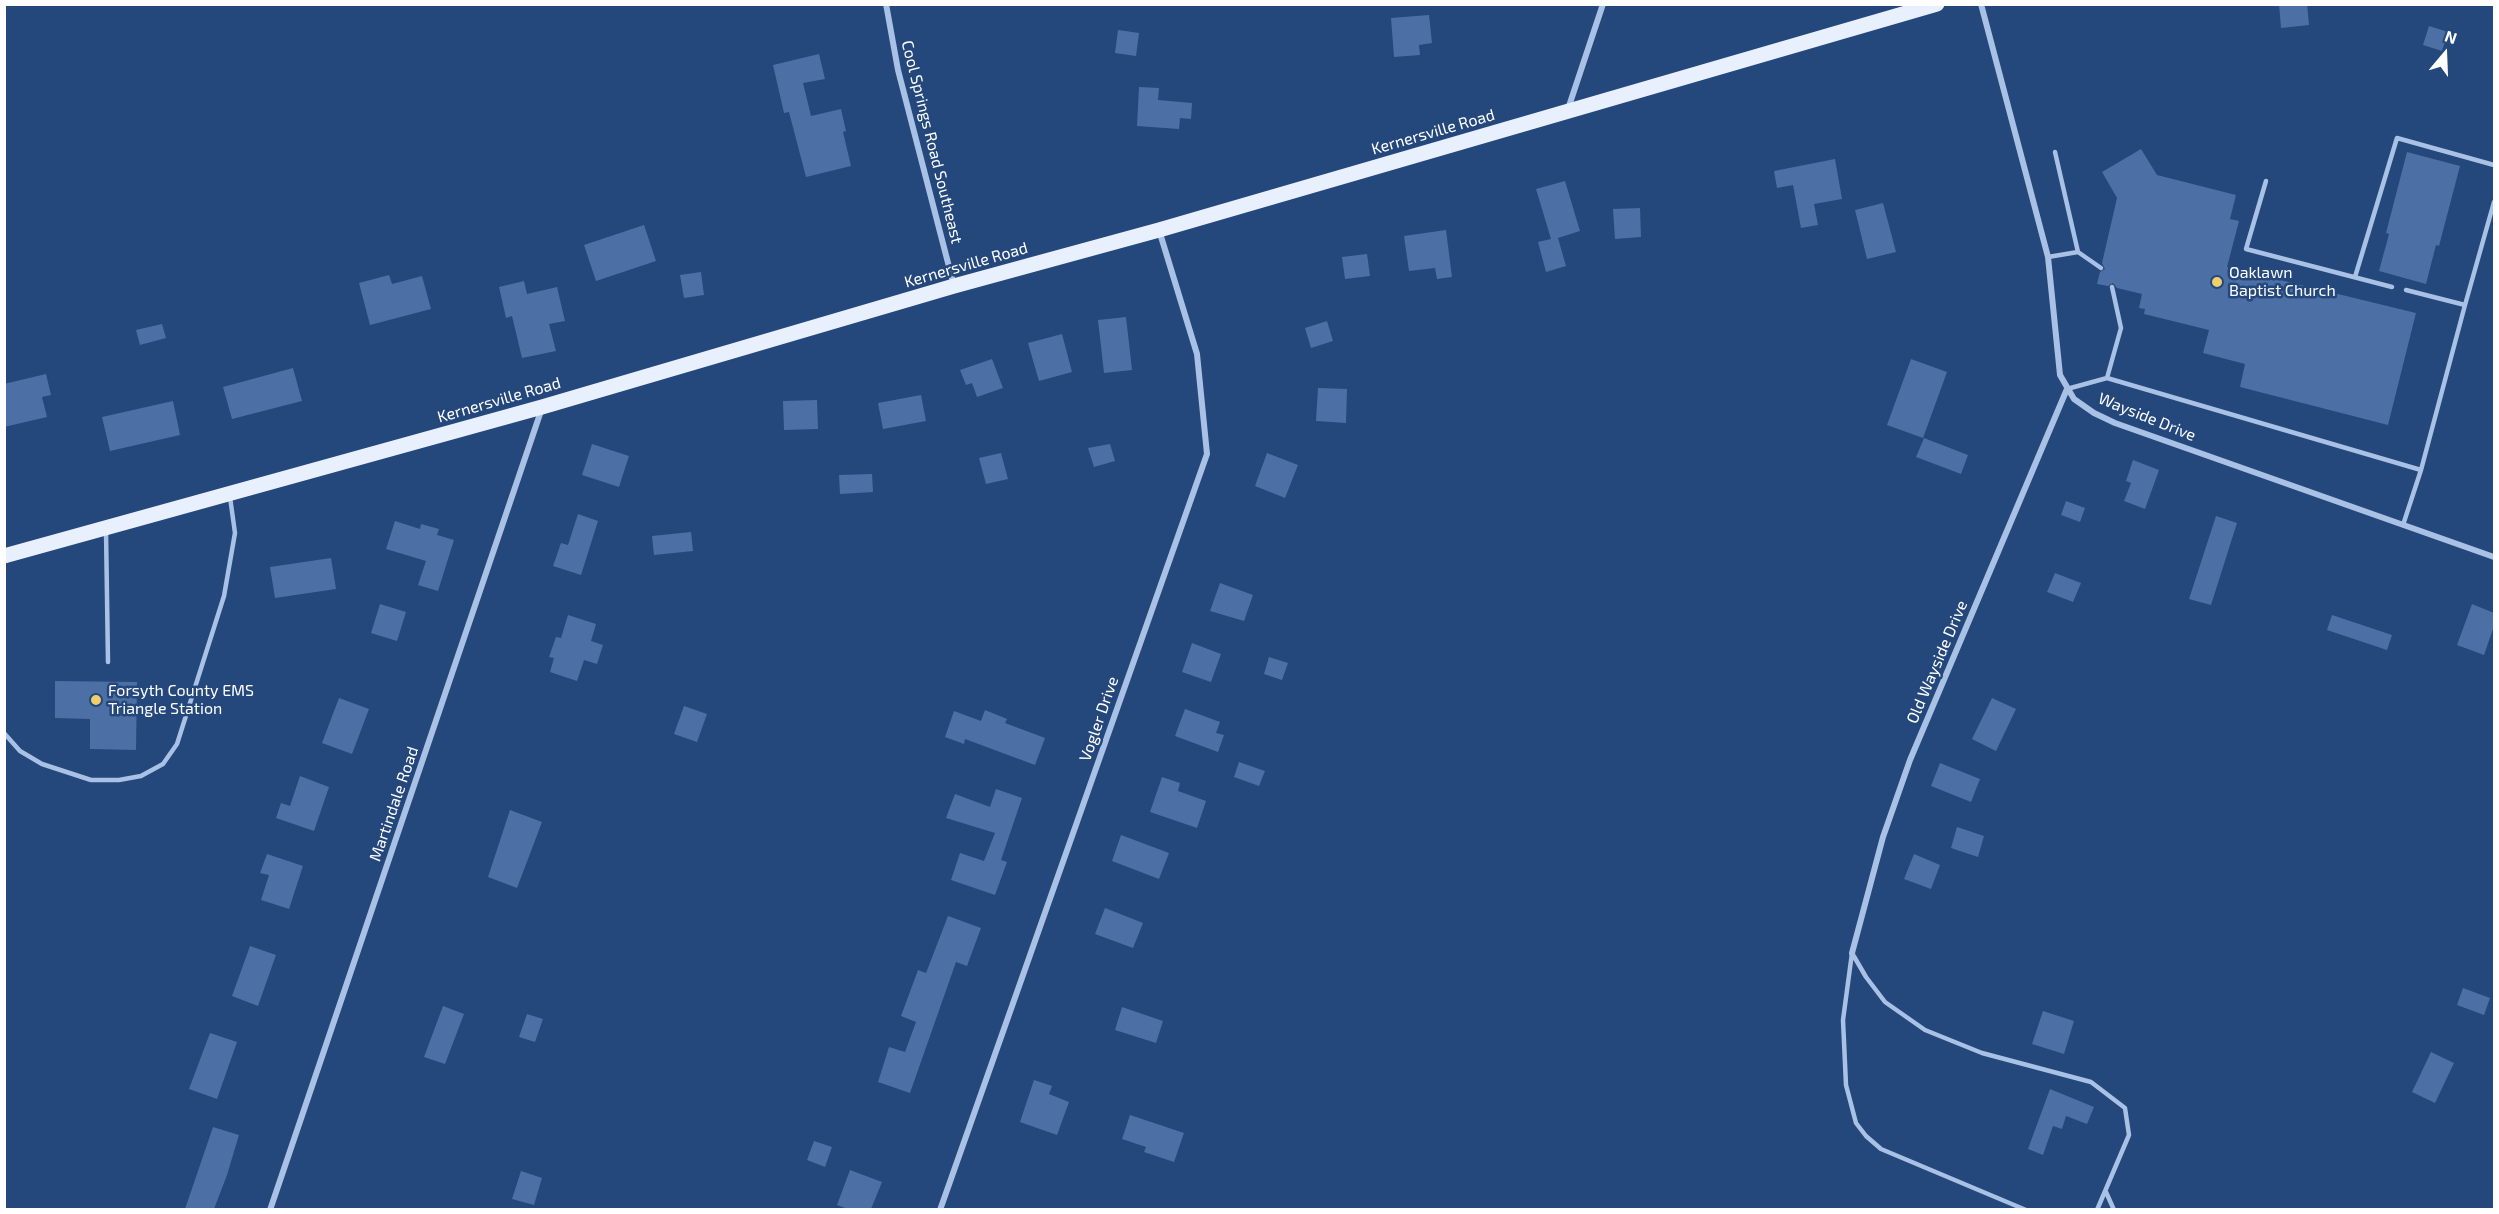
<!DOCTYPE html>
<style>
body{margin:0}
#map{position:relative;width:2499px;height:1214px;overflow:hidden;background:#24477c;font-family:"Exo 2",sans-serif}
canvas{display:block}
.frame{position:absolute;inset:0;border:6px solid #fff;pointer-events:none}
.north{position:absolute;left:2415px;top:24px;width:60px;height:60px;-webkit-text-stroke:4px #24477c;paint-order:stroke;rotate:19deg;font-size:16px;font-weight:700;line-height:24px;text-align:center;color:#fff}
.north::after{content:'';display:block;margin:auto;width:21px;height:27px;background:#fff;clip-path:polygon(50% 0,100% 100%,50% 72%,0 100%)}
</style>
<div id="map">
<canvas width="2499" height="1214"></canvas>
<div class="frame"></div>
<div class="north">N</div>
</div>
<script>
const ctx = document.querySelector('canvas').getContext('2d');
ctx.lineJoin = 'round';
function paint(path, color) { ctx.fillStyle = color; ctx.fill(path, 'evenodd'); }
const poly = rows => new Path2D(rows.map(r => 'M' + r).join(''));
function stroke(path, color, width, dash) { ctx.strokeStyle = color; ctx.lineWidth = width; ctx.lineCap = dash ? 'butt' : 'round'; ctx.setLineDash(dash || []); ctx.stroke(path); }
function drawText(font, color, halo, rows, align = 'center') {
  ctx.font = font + ' "Exo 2",sans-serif'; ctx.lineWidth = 5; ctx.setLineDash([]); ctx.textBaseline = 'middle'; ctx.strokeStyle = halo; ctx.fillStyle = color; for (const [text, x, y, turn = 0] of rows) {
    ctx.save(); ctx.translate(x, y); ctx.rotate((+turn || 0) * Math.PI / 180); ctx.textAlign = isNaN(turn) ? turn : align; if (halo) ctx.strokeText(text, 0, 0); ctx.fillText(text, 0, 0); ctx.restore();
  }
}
const building = poly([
 [2279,4,2307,4,2309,25,2281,28],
 [1429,15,1432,43,1419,45,1420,55,1394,57,1391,18],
 [2429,26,2448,32,2442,51,2423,45],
 [1118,30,1139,33,1136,56,1115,53],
 [819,54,825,79,803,83,811,116,841,109,846,131,843,132,851,166,806,177,789,112,784,113,773,65],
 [1139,87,1159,88,1158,100,1192,103,1191,119,1180,118,1179,129,1137,126],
 [2141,149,2157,175,2236,195,2230,219,2239,221,2227,267,2416,313,2388,425,2240,387,2245,364,2203,353,2209,330,2144,314,2145,309,2139,308,2142,294,2117,288,2113,283,2108,286,2097,284,2100,272,2105,269,2102,263,2117,198,2102,172],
 [2407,152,2460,166,2439,246,2436,245,2426,284,2379,271,2389,234,2386,233],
 [1835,159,1842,199,1814,204,1818,225,1801,228,1793,185,1777,188,1774,171],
 [1565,181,1580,231,1558,238,1566,266,1546,272,1538,242,1551,239,1536,189],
 [1883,203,1896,252,1867,259,1855,210],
 [1640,208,1641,237,1615,239,1613,209],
 [644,225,656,261,596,281,584,245],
 [1446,230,1452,277,1437,279,1435,268,1409,271,1404,236],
 [1367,254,1370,276,1345,279,1342,257],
 [701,272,704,295,684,298,680,275],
 [389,275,392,284,422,276,431,309,370,325,359,283],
 [524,281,527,294,557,287,565,321,549,324,556,351,522,358,512,316,506,318,499,287],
 [1126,317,1132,370,1104,373,1098,320],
 [1327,321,1333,341,1311,348,1305,328],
 [162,324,166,338,140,345,136,330],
 [1062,334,1072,372,1039,381,1028,343],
 [992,359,1003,388,977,397,972,383,966,385,960,370],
 [1911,359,1947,372,1923,438,1887,425],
 [293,368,302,401,232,419,223,387],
 [46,374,51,395,42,397,47,417,4,427,4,384],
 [1318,388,1347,389,1346,423,1316,421],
 [921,395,926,421,883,429,878,403],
 [817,400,818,429,784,430,783,401],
 [173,401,180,435,110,451,102,417],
 [1924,438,1968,455,1961,474,1916,457],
 [592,444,629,456,619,487,582,475],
 [1110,444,1115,461,1094,467,1088,448],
 [1001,453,1008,479,986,484,979,458],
 [1267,453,1298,465,1285,498,1255,486],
 [2133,460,2159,470,2145,509,2124,501,2131,483,2126,481],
 [872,474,873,492,840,494,839,475],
 [2066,501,2085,508,2080,522,2061,515],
 [578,514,598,521,581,575,553,566,561,543,568,545],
 [2216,516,2237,523,2211,605,2189,599],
 [395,521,420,529,421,524,439,529,437,535,454,540,438,591,418,585,426,561,386,549],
 [691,532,693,551,654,555,652,536],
 [331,558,336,589,275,598,270,567],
 [2055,573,2081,583,2073,602,2047,592],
 [1220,583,1253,595,1244,621,1210,611],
 [380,604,406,612,397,641,371,633],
 [2472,604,2494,613,2494,626,2484,655,2457,645],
 [568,615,596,624,591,641,603,645,597,664,584,660,577,681,550,672,554,658,549,657,556,637,561,638],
 [2332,615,2392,635,2387,650,2327,630],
 [1192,643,1221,654,1211,682,1182,672],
 [1269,657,1288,663,1282,680,1264,674],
 [55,681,137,682,136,750,90,749,90,719,55,718],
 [339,698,369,709,352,754,322,743],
 [1992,698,2016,709,1996,751,1972,739],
 [684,706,707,714,697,742,674,734],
 [1185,709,1220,722,1216,733,1224,735,1218,752,1175,736],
 [985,710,1007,719,1005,723,1045,738,1035,765,965,739,964,744,945,737,954,711,981,721],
 [1239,762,1265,771,1259,786,1234,777],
 [1940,763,1980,779,1971,802,1931,786],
 [300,776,329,787,314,831,276,818,281,803,290,806],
 [1162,777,1180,783,1178,791,1206,801,1197,828,1150,812],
 [996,789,1022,798,1001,860,1007,862,995,895,951,880,960,853,984,861,995,833,946,818,955,794,990,807],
 [510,810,542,822,517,888,488,877],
 [1957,827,1984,836,1978,857,1951,848],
 [1121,835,1169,853,1159,879,1112,861],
 [267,854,303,866,289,909,261,900,269,875,260,873],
 [1914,854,1940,865,1931,889,1904,879],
 [1105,908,1143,923,1133,948,1095,934],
 [948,916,981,928,967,966,956,962,910,1093,878,1082,889,1047,905,1052,916,1022,901,1016,918,970,926,973],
 [250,946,276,955,258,1006,232,996],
 [2463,988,2490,998,2484,1015,2457,1005],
 [443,1006,464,1014,445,1064,424,1057],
 [1122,1007,1163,1021,1156,1043,1115,1030],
 [2043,1011,2074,1021,2064,1054,2032,1044],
 [527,1014,543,1019,535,1042,519,1037],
 [210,1033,237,1042,217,1099,189,1089],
 [2431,1052,2454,1063,2435,1103,2412,1092],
 [1034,1080,1052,1086,1049,1094,1069,1102,1057,1135,1020,1122],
 [2050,1089,2094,1107,2087,1124,2066,1116,2062,1129,2053,1126,2043,1155,2028,1149],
 [1130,1115,1184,1133,1174,1162,1144,1152,1146,1147,1122,1139],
 [213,1127,239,1135,227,1175,214,1209,185,1209],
 [814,1141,832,1147,825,1167,807,1160],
 [850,1170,882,1182,871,1209,848,1209,837,1205],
 [521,1171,542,1178,534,1205,512,1199]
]);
const lane = poly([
 [2055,152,2078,252],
 [2266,181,2246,249,2392,287],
 [2048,257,2078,252,2101,268],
 [2355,277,2397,138,2494,165],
 [2406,290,2465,305,2494,202],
 [2107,378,2421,470],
 [2067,389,2107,378,2121,328,2112,287],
 [2403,525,2421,470,2465,305],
 [106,531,108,662],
 [4,733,20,751,42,764,91,780,119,780,141,776,163,764,177,744,224,596,235,533,230,497],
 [1852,953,1866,977,1885,1002,1925,1030,1982,1053,2091,1082,2125,1108,2129,1135,2097,1210],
 [1852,953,1843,1020,1846,1085,1856,1123,1866,1136,1881,1149,2026,1210],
 [2106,1192,2114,1210]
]);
const street = poly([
 [886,4,898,70,954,286],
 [1981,4,2048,257,2060,375,2074,399,2094,413,2115,423,2494,557],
 [1568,109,1603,4],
 [1852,953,1883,837,1910,760,2067,389],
 [270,1210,542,408],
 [940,1210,1207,454,1197,354,1159,230]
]);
const primary = poly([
 [4,556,542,407,954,286,1159,230,1937,4]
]);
const markers = [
 [2217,282,6,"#efce6c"],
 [96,700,6,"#efce6c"]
];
const streetNames = [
 ["Kernersville Road",1433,132,-16],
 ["Cool Springs Road Southeast",932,142,76],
 ["Kernersville Road",966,265,-16],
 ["Kernersville Road",499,400,-16],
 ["Wayside Drive",2147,417,22],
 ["Old Wayside Drive",1937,662,-67],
 ["Vogler Drive",1099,719,-71],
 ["Martindale Road",394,804,-71]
];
const poiNames = [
 ["Oaklawn",2229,273],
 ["Baptist Church",2229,291],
 ["Forsyth County EMS",108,691],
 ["Triangle Station",108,709]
];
paint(building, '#4c70a5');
stroke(lane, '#a8c1e5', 4.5);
stroke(street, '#a8c1e5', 6);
stroke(primary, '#e8effd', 15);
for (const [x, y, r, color] of markers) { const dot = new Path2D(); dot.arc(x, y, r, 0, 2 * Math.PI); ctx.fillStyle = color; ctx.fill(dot); stroke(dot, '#24477c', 2); }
drawText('16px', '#fff', '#24477c', streetNames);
drawText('16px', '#fff', '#24477c', poiNames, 'left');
</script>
